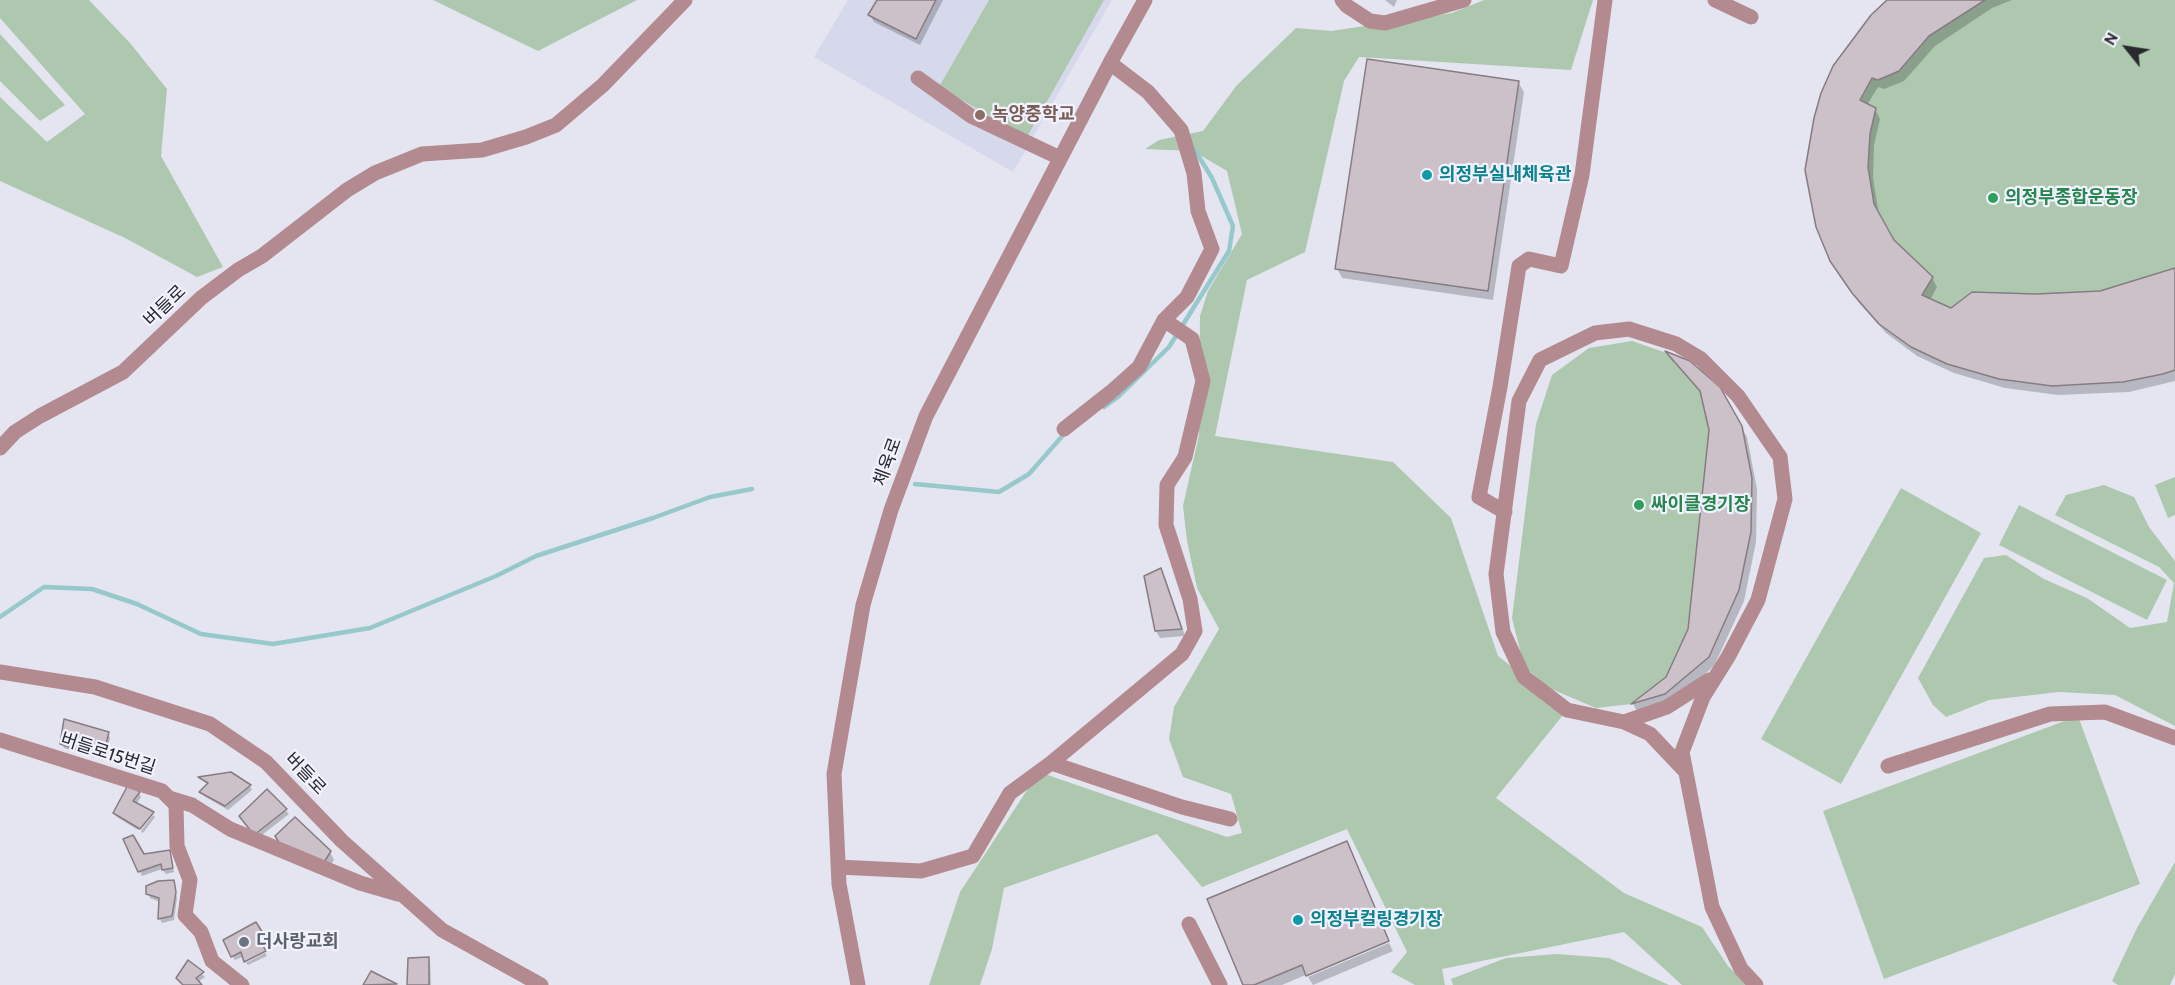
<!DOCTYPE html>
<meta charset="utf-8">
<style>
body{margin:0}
#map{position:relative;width:2175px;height:985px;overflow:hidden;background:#e4e5f1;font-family:Cabin,sans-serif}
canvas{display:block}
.north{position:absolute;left:2097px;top:18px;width:60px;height:60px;-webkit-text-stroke:4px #f1f2fe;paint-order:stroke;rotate:300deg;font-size:16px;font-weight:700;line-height:24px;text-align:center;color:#292a2e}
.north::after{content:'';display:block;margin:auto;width:21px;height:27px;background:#292a2e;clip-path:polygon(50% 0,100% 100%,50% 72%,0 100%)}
</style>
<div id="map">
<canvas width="2175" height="985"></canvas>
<div class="north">N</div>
</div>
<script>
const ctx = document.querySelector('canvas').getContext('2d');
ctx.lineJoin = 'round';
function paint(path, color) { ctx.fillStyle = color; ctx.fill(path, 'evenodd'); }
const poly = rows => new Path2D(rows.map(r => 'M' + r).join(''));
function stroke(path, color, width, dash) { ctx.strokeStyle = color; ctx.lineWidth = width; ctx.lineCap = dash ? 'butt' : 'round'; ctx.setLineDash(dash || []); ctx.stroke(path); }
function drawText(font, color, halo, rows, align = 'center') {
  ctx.font = font + ' Cabin,"Noto Sans KR",sans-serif'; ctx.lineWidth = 4.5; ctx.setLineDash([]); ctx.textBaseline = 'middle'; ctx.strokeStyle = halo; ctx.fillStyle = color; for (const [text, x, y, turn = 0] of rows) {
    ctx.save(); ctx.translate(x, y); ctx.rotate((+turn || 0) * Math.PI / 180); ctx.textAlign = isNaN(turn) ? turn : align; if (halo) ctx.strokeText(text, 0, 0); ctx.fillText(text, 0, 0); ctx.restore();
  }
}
const built = poly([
 [848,0,1112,0,1013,172,814,57]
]);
const green = poly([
 [0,0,89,0,130,43,167,89,161,156,223,267,197,277,125,238,0,181,0,97,47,142,85,114,0,18],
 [433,0,637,0,538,51],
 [989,0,1104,0,1027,137,939,87],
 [1484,0,1593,0,1571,70,1359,57,1344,81,1305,252,1247,280,1215,436,1393,462,1451,518,1498,656,1567,710,1496,798,1624,893,1702,927,1728,966,1747,985,1682,985,1624,932,1442,969,1445,985,1415,985,1391,972,1407,952,1347,829,1202,887,1157,834,1004,888,992,949,980,985,929,985,960,892,1039,772,1227,837,1242,833,1231,794,1183,777,1169,739,1174,707,1219,629,1197,588,1187,541,1183,506,1199,435,1200,316,1208,291,1242,234,1227,171,1193,151,1145,149,1159,140,1203,131,1237,85,1296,28,1331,31,1452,13],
 [1887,0,2175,0,2175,370,2163,374,2123,382,2052,386,1999,379,1947,364,1911,347,1879,324,1852,293,1805,170,1814,118,1821,93,1833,66,1871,15],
 [0,34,65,105,40,121,0,81],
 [1632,341,1690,361,1720,387,1742,426,1752,478,1751,532,1739,590,1709,657,1665,694,1631,704,1596,708,1549,688,1524,666,1512,618,1536,424,1552,375,1589,348],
 [2175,477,2175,515,2168,518,2155,485],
 [2104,485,2134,497,2149,527,2175,561,2175,726,2115,695,2059,692,1989,700,1946,717,1933,705,1918,678,1984,558,2006,555,2044,579,2087,598,2130,628,2167,622,2174,583,2159,567,2055,515,2066,495],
 [1901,488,1981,533,1841,784,1761,739],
 [2019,505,2167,580,2147,620,1999,545],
 [2078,716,2140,884,1884,979,1823,811],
 [2175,862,2175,974,2170,985,2118,985,2112,981,2137,928],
 [1557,954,1609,958,1669,985,1453,985,1451,979,1506,958]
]);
const shadow = poly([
 [878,0,943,0,920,45,874,22,870,15],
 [1385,0,1397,0,1394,7],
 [1890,0,2012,0,1992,8,1935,46,1904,81,1884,89,1878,87,1867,105,1875,109,1880,119,1874,145,1873,178,1879,215,1893,241,1932,278,1937,287,1930,300,1951,309,2036,296,2100,293,2175,270,2175,381,2129,392,2058,395,2005,388,1954,373,1917,356,1886,333,1859,303,1838,271,1818,226],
 [1518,82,1524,92,1493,300,1342,278,1337,268],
 [1668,354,1719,388,1747,437,1757,489,1756,542,1744,601,1714,666,1671,703,1638,713,1633,704,1667,678,1690,629,1711,430,1706,396,1676,362,1673,362],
 [1161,570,1165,577,1185,636,1160,638,1156,631],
 [108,733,110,738,105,760,64,748,62,744],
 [231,774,250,786,252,790,228,810,204,796,201,792,208,785,200,778],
 [267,791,289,814,258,838,240,817],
 [139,793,141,797,136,805,151,813,138,830,117,817,115,813],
 [153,815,155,817,143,833,141,831],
 [295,819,330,852,334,860,327,870],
 [125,840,143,856,169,852,174,872,166,874,162,869,142,876],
 [1346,843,1388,940,1282,985,1244,985],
 [173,881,177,898,174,920,162,923,160,919,160,902,150,898,148,893],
 [256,924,267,943,263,949,235,960,232,956],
 [1389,943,1393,951,1313,985,1308,977],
 [265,953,267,956,248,965,246,963],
 [428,958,430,962,431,985,408,985],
 [188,963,205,977,198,982,200,985,183,985,178,978]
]);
const stream = poly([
 [1104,407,1118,397,1169,347,1229,251,1233,226,1212,178,1193,147],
 [915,484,999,492,1029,474,1065,433],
 [0,617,44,587,92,589,137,604,201,634,273,644,370,628,496,576,536,556,653,518,710,497,752,489]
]);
const building = poly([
 [877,0,936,0,916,39,868,15,877,0],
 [1887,0,1985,0,1929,36,1899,71,1878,80,1872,78,1860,100,1876,108,1870,134,1868,167,1874,204,1894,240,1933,277,1922,295,1951,308,1972,292,2036,294,2100,291,2175,268,2175,370,2163,374,2123,382,2052,386,1999,379,1947,364,1911,347,1879,324,1852,293,1830,261,1816,227,1805,170,1814,118,1821,93,1833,66,1871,15,1887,0],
 [1367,59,1519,81,1488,291,1335,269,1367,59],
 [1665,351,1690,361,1720,387,1742,426,1752,478,1751,532,1739,590,1709,657,1665,694,1631,704,1666,677,1688,629,1709,430,1700,391,1665,351],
 [1161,568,1182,629,1155,631,1144,576,1161,568],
 [64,719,109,732,103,757,60,744,64,719],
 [231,772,251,785,225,806,199,792,208,783,198,777,231,772],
 [128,785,140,792,133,801,154,812,140,829,113,813,128,785],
 [267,789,287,809,254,835,239,816,267,789],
 [295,817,331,851,323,864,282,847,275,836,295,817],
 [133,835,144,854,170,850,173,868,162,870,161,864,138,872,123,839,133,835],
 [1347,841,1389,941,1306,976,1302,965,1254,985,1243,985,1207,899,1347,841],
 [174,880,176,892,172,916,158,919,159,898,146,894,146,886,158,881,174,880],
 [256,922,266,938,262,944,266,951,244,962,241,952,231,957,223,940,256,922],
 [429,957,429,985,407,985,408,958,429,957],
 [188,960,204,972,196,978,202,985,183,985,176,978,188,960],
 [371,971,397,984,363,985,371,971]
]);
const minor = poly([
 [1342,0,1347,6,1370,21,1385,23,1464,0],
 [1715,0,1751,17],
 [918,78,971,116,1060,158],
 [1064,429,1111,392,1139,367,1164,320,1187,297,1212,249,1198,211,1194,173,1181,130,1148,92,1110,63],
 [0,448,15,432,40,416,123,372,201,298,238,270,262,256,347,190,375,173,422,154,482,150,526,137,556,125,603,85,685,0],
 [1505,512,1479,497,1500,387,1519,266,1529,259,1561,266,1582,175,1605,0],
 [0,672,95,687,210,724,266,762,342,841,442,930,541,985],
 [1624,722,1667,707,1709,680],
 [0,740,162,791,176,805,177,846,190,880,185,915,201,932,212,961,242,985],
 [1051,763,1182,654,1195,631,1190,599,1166,525,1167,485,1185,457,1203,381,1192,339,1164,320],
 [1888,766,2050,714,2105,712,2175,738],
 [1685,771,1650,734,1624,722,1567,710,1524,677,1503,632,1496,574,1519,401,1540,360,1595,333,1629,329,1676,344,1701,359,1738,396,1780,457,1785,499,1758,600,1728,657,1703,697,1682,752,1712,907,1741,969,1756,985],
 [169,798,192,805,230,829,360,883,398,894],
 [838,867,921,871,973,856,1010,793,1051,763,1182,807,1230,819],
 [1189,924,1220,985],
 [858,985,839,884,834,774,863,605,891,510,926,416,1110,63,1145,0]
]);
const markers = [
 [980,115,6,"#8d6e63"],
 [1427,175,6,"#0f9aa8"],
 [1993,198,6,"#2e9e5b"],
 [1639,505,6,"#2e9e5b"],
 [1298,920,6,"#0f9aa8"],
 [244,942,6,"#6b7280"]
];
const educationNames = [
 ["녹양중학교",992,115]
];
const cultureNames = [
 ["의정부실내체육관",1439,175],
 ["의정부컬링경기장",1310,920]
];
const leisureNames = [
 ["의정부종합운동장",2005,198],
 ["싸이클경기장",1651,505]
];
const streetNames = [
 ["버들로",165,306,-44],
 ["체육로",888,462,-70],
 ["버들로15번길",108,754,18],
 ["버들로",305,774,46]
];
const worshipNames = [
 ["더사랑교회",256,942]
];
paint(built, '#d6d8eb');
paint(green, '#adc8af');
paint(shadow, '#0003');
stroke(stream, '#97c8cb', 4.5);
paint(building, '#ccc1c8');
stroke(building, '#867c82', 1.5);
stroke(minor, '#b38a90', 15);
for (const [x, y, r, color] of markers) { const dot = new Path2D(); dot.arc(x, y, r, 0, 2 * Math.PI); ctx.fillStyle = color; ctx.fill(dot); stroke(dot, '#f1f2fe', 2); }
drawText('bold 18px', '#785e54', '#f1f2fe', educationNames, 'left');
drawText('bold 18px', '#0d838f', '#f1f2fe', cultureNames, 'left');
drawText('bold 18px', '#27864d', '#f1f2fe', leisureNames, 'left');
drawText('18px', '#292a2e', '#f1f2fe', streetNames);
drawText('bold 18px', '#5b616d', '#f1f2fe', worshipNames, 'left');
</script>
